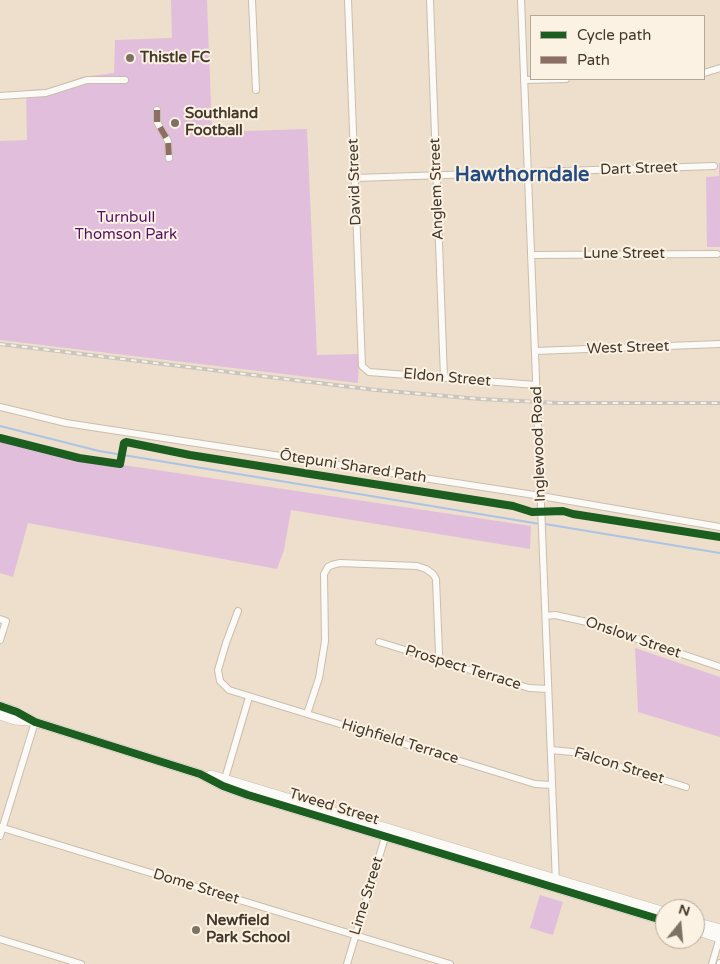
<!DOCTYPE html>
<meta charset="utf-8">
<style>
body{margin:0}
#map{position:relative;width:720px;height:964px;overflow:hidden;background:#eddfcb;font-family:"Varela Round",sans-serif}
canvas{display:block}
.legend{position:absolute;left:530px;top:15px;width:175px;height:65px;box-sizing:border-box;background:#fcf2e3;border:1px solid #b2a899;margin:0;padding:6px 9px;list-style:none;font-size:15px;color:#433829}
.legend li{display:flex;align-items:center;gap:10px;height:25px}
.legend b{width:25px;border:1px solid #b2a899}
.north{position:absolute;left:655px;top:899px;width:50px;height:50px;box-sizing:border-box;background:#fcf2e3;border:1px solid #b2a899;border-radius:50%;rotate:17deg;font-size:14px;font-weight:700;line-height:20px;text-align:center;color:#433829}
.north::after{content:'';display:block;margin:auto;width:18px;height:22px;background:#7e7262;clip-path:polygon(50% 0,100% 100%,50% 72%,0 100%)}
</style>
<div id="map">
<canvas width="720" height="964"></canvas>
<ul class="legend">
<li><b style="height:6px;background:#1b5e20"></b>Cycle path</li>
<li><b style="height:6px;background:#8d6e63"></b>Path</li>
</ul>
<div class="north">N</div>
</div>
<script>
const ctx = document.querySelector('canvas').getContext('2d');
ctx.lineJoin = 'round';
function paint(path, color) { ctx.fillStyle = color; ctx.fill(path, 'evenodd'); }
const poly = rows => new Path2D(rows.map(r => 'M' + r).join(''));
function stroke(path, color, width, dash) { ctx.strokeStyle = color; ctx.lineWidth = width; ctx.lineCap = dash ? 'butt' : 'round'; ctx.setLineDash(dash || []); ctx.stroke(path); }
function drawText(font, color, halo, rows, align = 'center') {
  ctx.font = font + ' "Varela Round",sans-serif'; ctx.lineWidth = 4; ctx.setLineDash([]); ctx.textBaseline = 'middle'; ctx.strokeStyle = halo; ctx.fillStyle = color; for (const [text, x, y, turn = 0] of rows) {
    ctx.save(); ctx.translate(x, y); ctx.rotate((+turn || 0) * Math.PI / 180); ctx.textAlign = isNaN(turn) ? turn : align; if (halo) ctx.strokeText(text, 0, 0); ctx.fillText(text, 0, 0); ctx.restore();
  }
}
const green = poly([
 [171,0,207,0,212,132,307,129,317,355,359,354,358,383,0,340,0,141,27,140,26,90,48,89,82,77,114,73,115,40,172,38],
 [719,163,720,163,720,247,707,247,706,177,719,176],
 [0,438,83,459,531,526,530,549,291,510,284,550,277,569,28,523,13,577,0,573],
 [635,648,720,677,720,737,638,712],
 [540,895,563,902,553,935,530,928]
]);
const stream = poly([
 [0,426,99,451,540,524],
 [545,524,720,553]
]);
const minor = poly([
 [252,0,256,90],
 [348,0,362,366,369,372,536,385],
 [430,0,444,378],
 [521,0,556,883],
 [704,73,720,68],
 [524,80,566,79],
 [0,96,46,93,87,80,125,80],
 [157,110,157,122,168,141,169,158],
 [355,178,714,166],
 [531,255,717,254],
 [535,351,720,344],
 [0,407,66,423,541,496,720,527],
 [238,611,226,643,218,670,220,681,229,690,535,784,552,785],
 [546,616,555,615,587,622,720,667],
 [0,619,6,621,0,640],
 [379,642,529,688,548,689],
 [307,714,319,678,325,641,324,574,328,567,332,565,340,563,417,566,426,569,433,574,436,579,439,653,438,660],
 [551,750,572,752,686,787],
 [224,782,249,697],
 [0,827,450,964],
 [0,836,35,722],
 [0,939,81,964],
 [347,964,386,834],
 [712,964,720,937],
 [720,964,720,963]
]);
const major = poly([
 [0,706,17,712,35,722,200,774,223,786,248,795,665,921],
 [0,715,15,720,30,721],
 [211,775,665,912],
 [695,922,720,929],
 [695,930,720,938]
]);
const rail = poly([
 [0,344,376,390,480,399,558,403,720,403]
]);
const quiet = poly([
 [157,110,157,122,168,141,169,158]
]);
const cycleway = poly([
 [0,438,79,458,120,464,124,443,126,442,190,455,513,506,532,512,563,511,573,514,720,537],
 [0,706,17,712,35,722,200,774,223,786,248,795,665,921]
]);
const markers = [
 [130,58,5,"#7e7262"],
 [175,123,5,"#7e7262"],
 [196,930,5,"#7e7262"]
];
const poiNames = [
 ["Thistle FC",140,58],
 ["Southland",185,114],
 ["Football",185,131],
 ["Newfield",206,921],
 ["Park School",206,938]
];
const streetNames = [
 ["Dart Street",639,169,-2],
 ["David Street",355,182,-92],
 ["Anglem Street",437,189,-92],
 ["Lune Street",624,254],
 ["West Street",628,348,-2],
 ["Eldon Street",447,378,5],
 ["Inglewood Road",539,444,-92],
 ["Ōtepuni Shared Path",353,467,9],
 ["Onslow Street",633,638,19],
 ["Prospect Terrace",463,668,17],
 ["Highfield Terrace",400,742,17],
 ["Falcon Street",619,766,17],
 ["Tweed Street",334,807,17],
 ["Dome Street",196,887,17],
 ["Lime Street",367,896,-73]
];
const parkNames = [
 ["Turnbull",126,218],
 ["Thomson Park",126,235]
];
const districtNames = [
 ["Hawthorndale",522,176]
];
paint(green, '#e1bfdc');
stroke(stream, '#abc4e5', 2);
stroke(minor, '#c9beae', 8);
stroke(major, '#c9beae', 10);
stroke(minor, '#fcfaf7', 6);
stroke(major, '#fcfaf7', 9);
stroke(rail, '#c9c6c0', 4);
stroke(rail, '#fcf2e3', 2, [5.5]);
stroke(quiet, '#8d6e63', 6, [12, 6]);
stroke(cycleway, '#1b5e20', 8);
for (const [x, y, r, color] of markers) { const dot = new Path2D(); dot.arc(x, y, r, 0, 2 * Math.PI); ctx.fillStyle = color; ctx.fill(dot); stroke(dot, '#fcf2e3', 2); }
drawText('bold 15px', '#433829', '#fcf2e3', poiNames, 'left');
drawText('15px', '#433829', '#fcf2e3', streetNames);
drawText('15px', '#540f68', '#fcf2e3', parkNames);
drawText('bold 20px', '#254c81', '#fcf2e3', districtNames);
</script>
